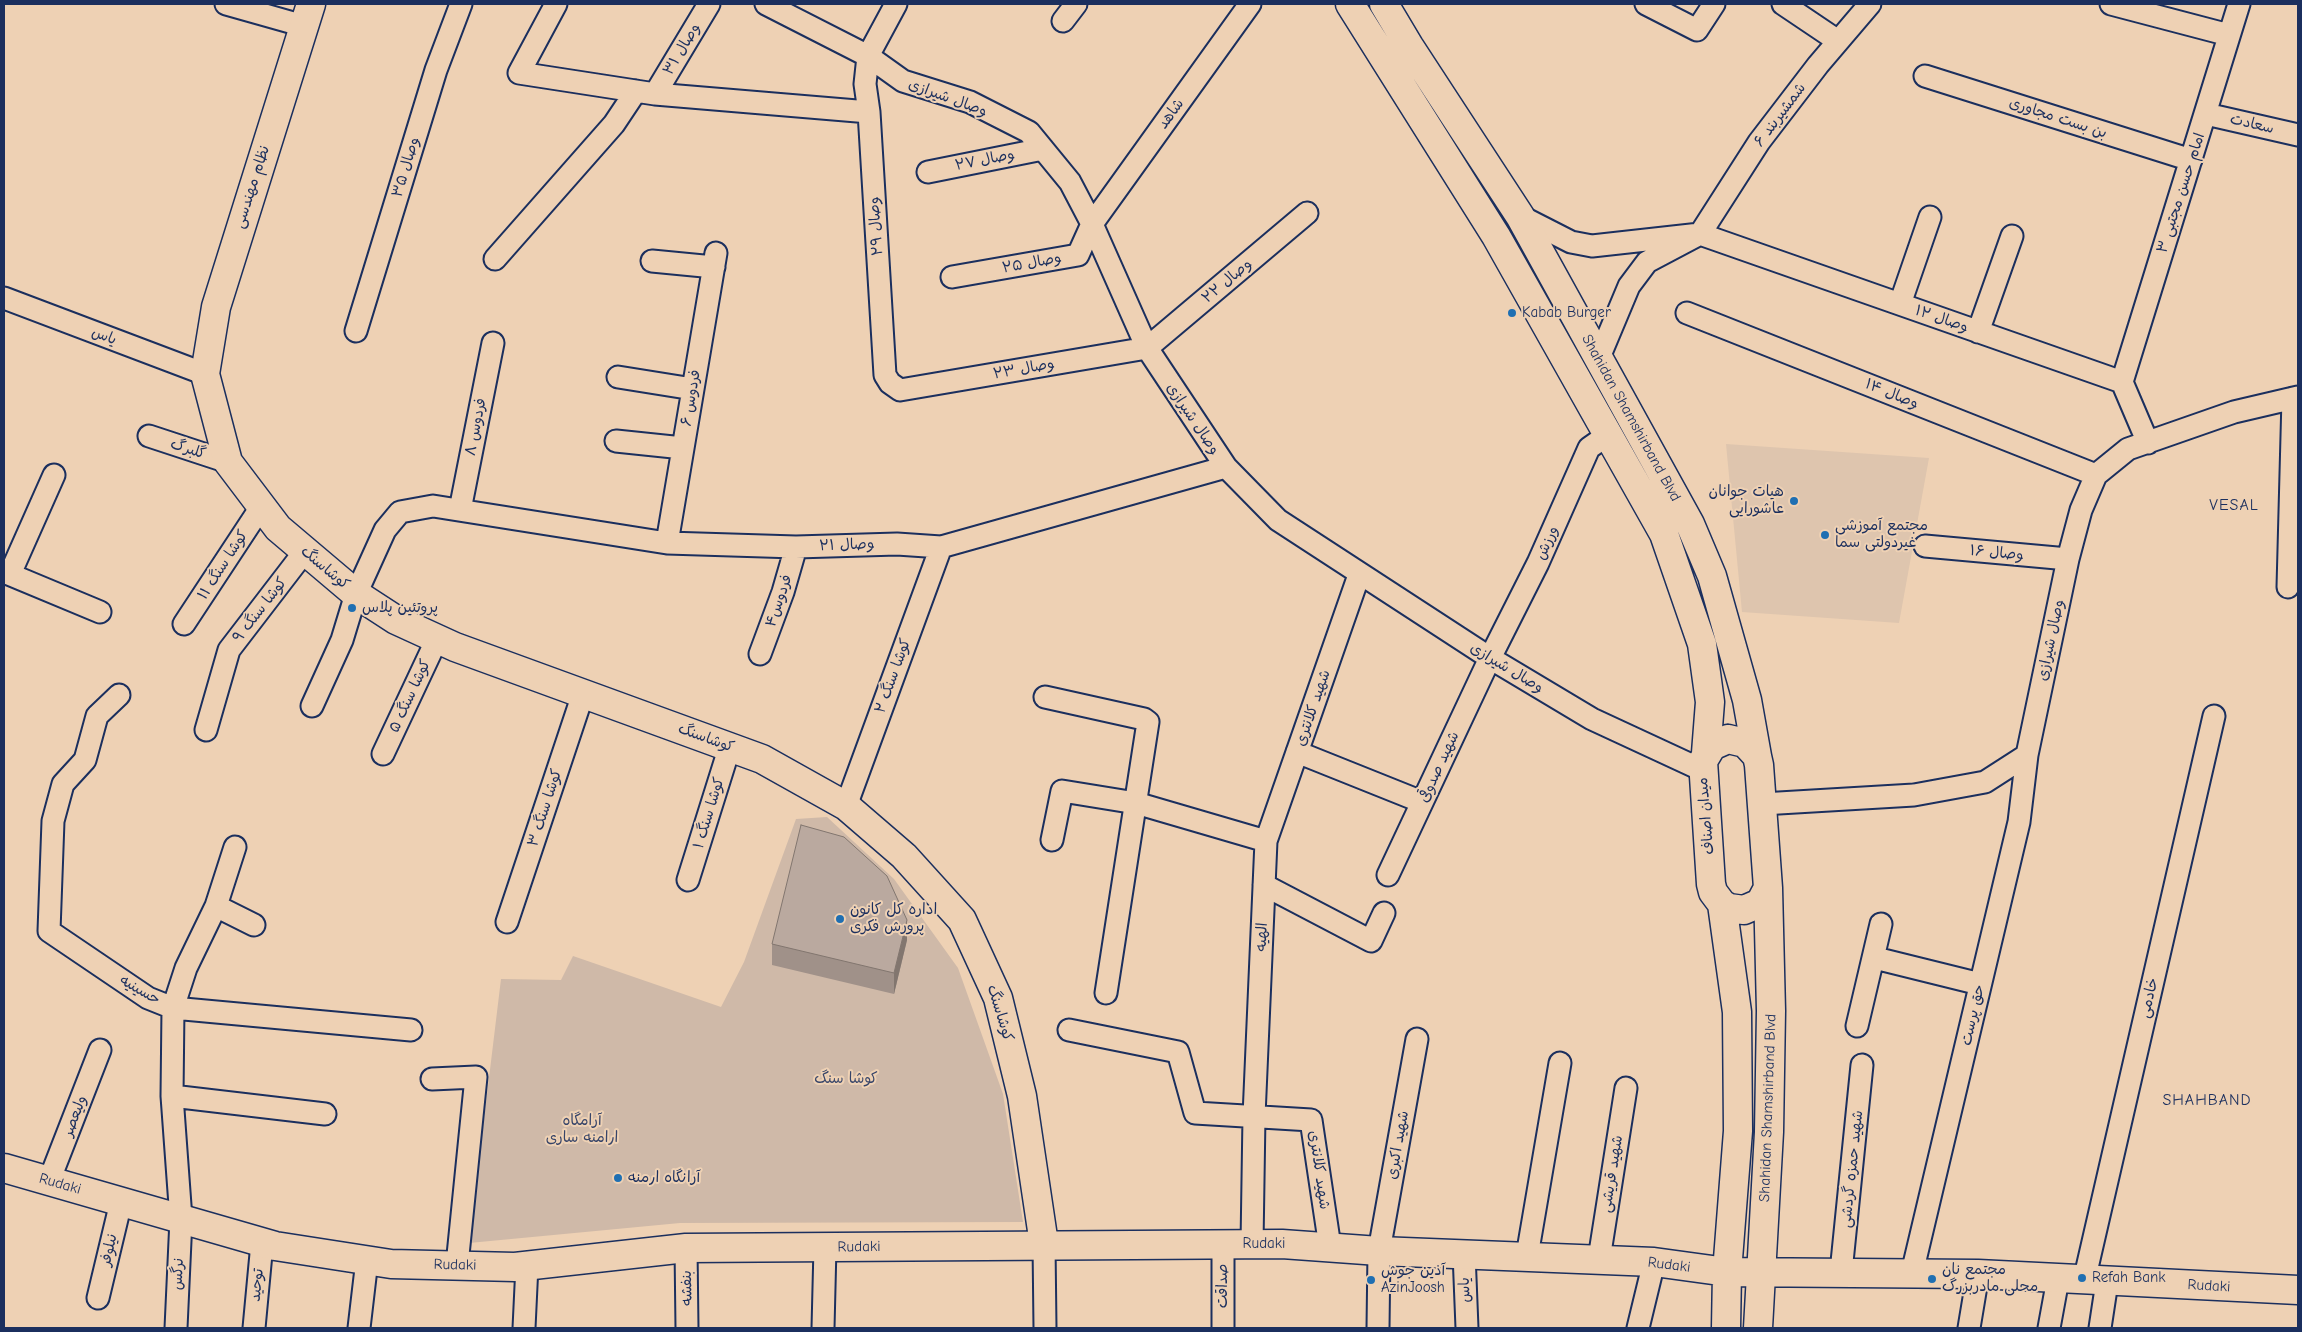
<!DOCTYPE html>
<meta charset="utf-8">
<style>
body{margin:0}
#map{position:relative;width:2302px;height:1332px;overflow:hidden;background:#eed1b4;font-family:"Comic Neue",sans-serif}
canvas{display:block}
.frame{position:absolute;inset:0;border:5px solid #1b2f5e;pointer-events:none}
</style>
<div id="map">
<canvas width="2302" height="1332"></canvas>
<div class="frame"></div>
</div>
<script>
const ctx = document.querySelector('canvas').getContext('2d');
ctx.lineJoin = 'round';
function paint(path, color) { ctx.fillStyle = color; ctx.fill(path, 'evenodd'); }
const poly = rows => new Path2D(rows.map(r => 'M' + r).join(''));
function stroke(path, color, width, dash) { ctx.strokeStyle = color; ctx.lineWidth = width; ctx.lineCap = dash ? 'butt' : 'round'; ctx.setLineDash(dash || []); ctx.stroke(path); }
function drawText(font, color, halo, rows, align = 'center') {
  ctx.font = font + ' "Comic Neue","Playpen Sans Arabic",sans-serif'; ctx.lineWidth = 4; ctx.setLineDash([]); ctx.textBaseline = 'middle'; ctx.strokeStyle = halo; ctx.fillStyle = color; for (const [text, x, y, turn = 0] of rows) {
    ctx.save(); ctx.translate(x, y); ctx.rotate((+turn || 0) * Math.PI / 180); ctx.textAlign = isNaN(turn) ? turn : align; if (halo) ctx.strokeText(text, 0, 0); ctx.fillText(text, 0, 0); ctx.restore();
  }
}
const built = poly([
 [1726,444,1929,458,1899,623,1742,612]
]);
const green = poly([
 [827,817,894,879,958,968,1003,1094,1023,1222,680,1223,469,1243,501,979,561,980,573,956,721,1007,744,962,796,819]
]);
const minor = poly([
 [226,4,304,26],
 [556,4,519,73,655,94,869,112],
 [766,4,868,56,903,81,970,102,1029,132,1070,182,1092,224,1147,348,1226,467,1278,520,1490,658,1592,719,1702,770],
 [896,4,868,56,865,84,869,112,885,375,890,383,900,390,1147,348,1307,213],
 [1646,4,1697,30,1714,4],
 [1783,4,1838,41],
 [2111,4,2229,35],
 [1063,21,1076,4],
 [1925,76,2191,160],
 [655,94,709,4],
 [2206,114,2298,135],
 [928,172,1043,149],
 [1520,216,1571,242,1592,246,1700,234,2122,382,2148,443],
 [495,259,614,124,636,91],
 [652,261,714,267],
 [952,277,1078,255,1092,224,1250,4],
 [4,298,205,374],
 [1900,304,1930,217],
 [1687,313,2096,475],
 [356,331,436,70,461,4],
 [1978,332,2012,236],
 [1598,360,1629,286,1647,262,1700,234,1759,142,1818,65,1870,4],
 [618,377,693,389],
 [2122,382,2239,4],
 [149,436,228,462],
 [616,441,683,448],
 [460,510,493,343],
 [667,543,716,253],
 [1925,546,2068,559],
 [4,572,100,612],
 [10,574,54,475],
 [2288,587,2293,398],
 [184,624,261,507],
 [760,654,783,592,796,547],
 [119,695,97,716,85,760,63,784,53,821,49,931,148,998,173,1008,172,1096,181,1219,176,1328],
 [1045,697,1144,719,1148,722,1106,993],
 [312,706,342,640,356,594,385,530,400,512,433,506,667,543,796,547,897,544,941,547,1226,467],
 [206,730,229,650,305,551],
 [1297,752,1422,802],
 [383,754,437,639],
 [1762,804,1914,795,1985,782,2027,755],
 [846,806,941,547],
 [1052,840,1062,791,1136,803,1266,841,1254,1116,1252,1244],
 [1266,841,1359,575],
 [235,847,216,906,186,968,173,1008,411,1030],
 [1388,875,1490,658,1538,563,1589,448,1609,434],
 [688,880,730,746],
 [1264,885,1371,941,1384,913],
 [216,906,254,925],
 [507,922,583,694],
 [1875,958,1980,984],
 [1857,1026,1881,924],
 [1069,1030,1178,1052,1195,1113,1311,1120,1330,1247],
 [432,1079,476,1077,457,1265],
 [172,1096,325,1114],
 [49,1181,100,1050],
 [1044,1244,1045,1328],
 [1223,1244,1223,1328],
 [686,1248,687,1328],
 [1464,1253,1467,1328],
 [1527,1256,1560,1063],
 [1599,1259,1626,1088],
 [1841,1272,1862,1065],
 [1912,1273,2019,822,2027,755,2068,559,2081,510,2096,475,2128,449,2234,412,2298,397],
 [2084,1281,2214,716],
 [98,1298,121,1202],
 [254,1328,262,1243],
 [359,1328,367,1260],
 [524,1328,527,1265],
 [823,1328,825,1247],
 [1378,1328,1379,1251,1417,1039],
 [1638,1328,1654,1262],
 [1969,1328,1978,1274],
 [2049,1328,2058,1279],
 [2100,1328,2107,1282]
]);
const secondary = poly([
 [311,4,216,307,205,374,228,462,278,528,356,594,396,620,455,647,762,759,846,806,904,856,962,920,998,998,1022,1096,1044,1244],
 [1350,4,1496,236,1664,534,1702,644,1710,702,1706,753],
 [1384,4,1409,46,1520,216,1690,524,1712,576,1747,700,1757,756],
 [1728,739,1745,743,1757,756,1759,765,1768,888,1760,903,1744,910,1729,908,1722,904,1713,892,1711,884,1703,761,1712,746,1728,739],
 [1722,904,1737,1012,1738,1131,1727,1272,1726,1328],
 [4,1168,275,1246,391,1264,515,1267,686,1248,1282,1244,1379,1251,1654,1262,1727,1272,1978,1274,2298,1290],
 [1758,1328,1769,1132,1771,1011,1768,888]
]);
const wall = poly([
 [907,940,894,994,772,965,772,944]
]);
const shadedWall = poly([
 [907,920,907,940,894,994,894,973]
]);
const building = poly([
 [801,825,844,837,887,876,907,920,894,973,772,944,801,825]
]);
const markers = [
 [1512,313,5,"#1f6fb2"],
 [1794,501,5,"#1f6fb2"],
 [1825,535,5,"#1f6fb2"],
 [352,608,5,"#1f6fb2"],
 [840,919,5,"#1f6fb2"],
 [618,1178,5,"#1f6fb2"],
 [2082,1278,5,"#1f6fb2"],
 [1932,1279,5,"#1f6fb2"],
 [1371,1280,5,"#1f6fb2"]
];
const streetNames = [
 ["وصال ۳۱",682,49,-59],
 ["وصال شیرازی",948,98,20],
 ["شاهد",1171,114,-54],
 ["شمشیربند ۶",1780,115,-53],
 ["بن بست مجاوری",2058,118,18],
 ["سعادت",2252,124,13],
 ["وصال ۲۷",985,160,-11],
 ["وصال ۳۵",406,167,-73],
 ["نظام مهندسی",252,187,-72],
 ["امام حسن مجتبی ۳",2181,193,-72],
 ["وصال ۲۹",876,226,-94],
 ["وصال ۲۵",1032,263,-10],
 ["وصال ۲۲",1227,281,-40],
 ["وصال ۱۲",1942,319,19],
 ["یاس",104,336,21],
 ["وصال ۲۳",1024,369,-10],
 ["وصال ۱۴",1892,394,22],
 ["فردوس ۶",691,398,-80],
 ["Shahidan Shamshirband Blvd",1631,418,61],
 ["وصال شیرازی",1193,419,56],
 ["فردوس ۸",476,427,-79],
 ["گلبرگ",188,449,18],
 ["ورزش",1547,543,-66],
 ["وصال ۲۱",847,545,-2],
 ["وصال ۱۶",1997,553,5],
 ["۱۱ کوشا سنگ",223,565,-57],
 ["کوشاسنگ",325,568,40],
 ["فردوس۴",779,601,-71],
 ["کوشا سنگ ۹",260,610,-52],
 ["وصال شیرازی",2051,640,-78],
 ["وصال شیرازی",1507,668,31],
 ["کوشا سنگ ۲",893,676,-70],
 ["کوشا سنگ ۵",410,696,-65],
 ["شهید کلانتری",1313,708,-71],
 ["کوشاسنگ",706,738,20],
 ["شهید صدوقی",1439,767,-65],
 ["کوشا سنگ ۳",545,808,-72],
 ["کوشا سنگ ۱",709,813,-73],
 ["میدان اصناف",1706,816,-95],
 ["الهیه",1262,937,-87],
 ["حسینیه",140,990,30],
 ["خادمی",2149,998,-77],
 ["کوشاسنگ",1000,1013,73],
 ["حق پرست",1973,1015,-77],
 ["Shahidan Shamshirband Blvd",1768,1108,-88],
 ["ولیعصر",75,1116,-69],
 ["شهید اکبری",1398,1145,-80],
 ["شهید حمزه گردشی",1852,1169,-84],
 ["شهید کلانتری",1319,1170,82],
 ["شهید قریشی",1612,1174,-81],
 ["Rudaki",60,1184,16],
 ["Rudaki",1264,1244],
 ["Rudaki",859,1247,-1],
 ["نیلوفر",109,1250,-77],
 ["Rudaki",455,1265,1],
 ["Rudaki",1669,1265,7],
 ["نرگس",178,1274,-87],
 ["توحید",257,1285,-84],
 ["صداقت",1223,1286,-90],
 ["Rudaki",2209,1286,3],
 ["بنفشه",687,1288,-91],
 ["یاس",1465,1290,-92]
];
const poiNames = [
 ["Kabab Burger",1522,313],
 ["هیات جوانان",1784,492,"right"],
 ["عاشورایی",1784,509,"right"],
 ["مجتمع آموزشی",1835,526],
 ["غیردولتی سما",1835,543],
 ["پروتئین پلاس",362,608],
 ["اداره کل کانون",850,910],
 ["پرورش فکری",850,927],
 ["آرانگاه ارمنه",628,1178],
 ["مجتمع نان",1942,1270],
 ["محلی مادربزرگ",1942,1287],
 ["آذین جوش",1381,1271],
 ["AzinJoosh",1381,1288],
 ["Refah Bank",2092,1278]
];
const parkNames = [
 ["کوشا سنگ",846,1079],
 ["آرامگاه",582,1121],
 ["ارامنه ساری",582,1138]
];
const neighbourhoodNames = [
 ["VESAL",2234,505],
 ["SHAHBAND",2207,1100]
];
paint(built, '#dec5ae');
paint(green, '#cfb9a8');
stroke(minor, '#1b2f5e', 25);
stroke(secondary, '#1b2f5e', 31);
stroke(minor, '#eed1b4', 21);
stroke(secondary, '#eed1b4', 28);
paint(wall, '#a09189');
paint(shadedWall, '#82766f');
paint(building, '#baa99f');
stroke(building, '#82766f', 1);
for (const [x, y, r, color] of markers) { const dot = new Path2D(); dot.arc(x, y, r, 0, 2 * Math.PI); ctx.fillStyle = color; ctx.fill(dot); stroke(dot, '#eed1b4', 2); }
drawText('15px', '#1b2f5e', '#eed1b4', streetNames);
drawText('15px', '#1b2f5e', '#eed1b4', poiNames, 'left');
drawText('15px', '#364469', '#eed1b4', parkNames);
ctx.letterSpacing = '1px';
drawText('16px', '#1b2f5e', '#eed1b4', neighbourhoodNames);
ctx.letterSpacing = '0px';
</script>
